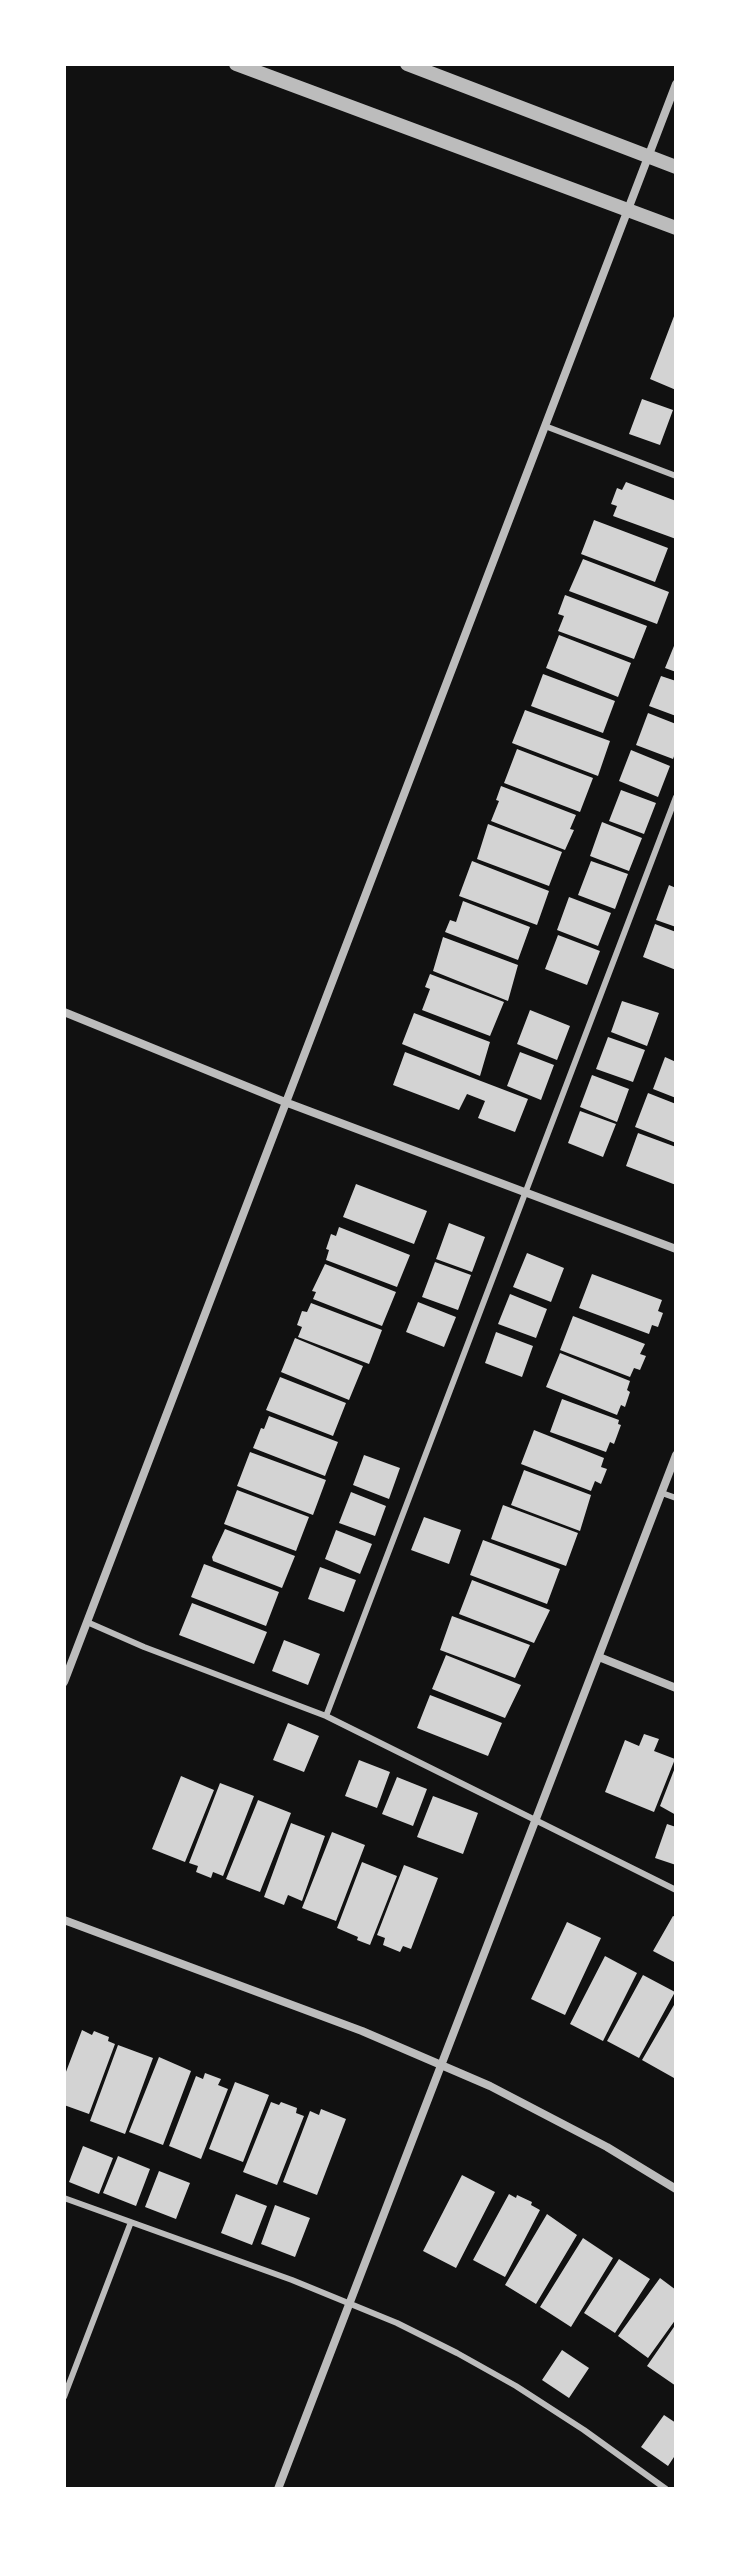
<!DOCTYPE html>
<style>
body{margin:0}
#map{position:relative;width:740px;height:2553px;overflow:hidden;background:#111;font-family:"Nunito Sans",sans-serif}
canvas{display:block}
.frame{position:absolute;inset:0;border:66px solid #fff;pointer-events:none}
</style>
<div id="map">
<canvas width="740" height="2553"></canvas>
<div class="frame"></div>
</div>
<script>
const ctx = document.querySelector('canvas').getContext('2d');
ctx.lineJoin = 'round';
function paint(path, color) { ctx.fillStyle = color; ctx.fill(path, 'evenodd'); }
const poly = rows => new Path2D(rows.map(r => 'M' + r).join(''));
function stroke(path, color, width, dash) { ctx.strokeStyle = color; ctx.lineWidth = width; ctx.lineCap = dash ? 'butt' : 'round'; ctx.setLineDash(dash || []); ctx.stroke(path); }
const building = poly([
 [676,311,676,390,650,379],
 [642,399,673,410,660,445,629,434],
 [626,482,676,501,676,539,613,516,617,506,611,504,617,488,622,490],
 [594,520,668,548,655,582,581,554],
 [583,559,669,592,657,624,569,591],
 [565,595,647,626,634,659,558,631,564,616,558,614],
 [559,635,631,663,618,697,546,668],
 [676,641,676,672,665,668],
 [543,674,615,701,603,733,531,706],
 [661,676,676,681,676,716,649,706],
 [525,710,610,741,598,776,512,743],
 [648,713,676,724,676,751,673,759,636,745],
 [517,749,593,778,580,812,504,783],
 [631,750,670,766,658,797,619,781],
 [501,786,576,815,570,829,574,830,565,850,491,821,499,801,496,800],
 [621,790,656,803,644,834,609,821],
 [602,822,642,838,629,871,590,856],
 [488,824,562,852,549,886,477,859],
 [472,861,549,891,537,925,459,896],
 [591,861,628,874,615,909,578,895],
 [669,885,676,888,676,927,656,920],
 [569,897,611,913,598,946,557,930],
 [463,901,530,927,518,960,445,932,450,920,456,922],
 [655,924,676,932,676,970,643,957],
 [558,935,600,951,587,985,545,969],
 [443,937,518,965,508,1001,433,971],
 [430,974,504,1002,490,1036,422,1010,430,989,425,987],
 [622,1001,659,1013,647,1046,611,1032],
 [530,1010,570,1026,557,1060,517,1044],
 [414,1013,490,1042,480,1076,402,1044],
 [608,1037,645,1050,633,1082,596,1069],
 [405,1052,528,1099,515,1132,478,1118,485,1101,467,1094,459,1110,393,1085],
 [520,1052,554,1065,541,1100,507,1086],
 [665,1057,676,1062,676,1098,653,1089],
 [592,1075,629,1089,617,1122,580,1107],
 [648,1093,676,1104,676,1143,635,1127],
 [580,1111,616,1124,603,1157,568,1143],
 [638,1133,676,1147,676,1185,626,1166],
 [356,1184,427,1211,414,1244,343,1217],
 [449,1223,485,1237,472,1272,436,1259],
 [339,1227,410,1255,397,1287,326,1260,329,1250,326,1249,331,1234,336,1236],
 [527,1253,564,1268,551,1302,513,1287],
 [435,1262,471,1275,458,1310,422,1297],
 [325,1264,396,1292,382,1326,313,1299,316,1292,312,1291],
 [592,1274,662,1300,658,1311,663,1313,658,1327,652,1325,649,1334,579,1308],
 [510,1294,547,1309,536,1338,498,1324],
 [418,1302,456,1317,444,1347,406,1332],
 [311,1303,382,1330,369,1364,298,1337,302,1327,297,1325,302,1311,307,1312],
 [573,1316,645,1344,640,1354,646,1356,640,1370,634,1368,630,1377,560,1350],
 [496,1332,533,1346,522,1377,485,1363],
 [295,1338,363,1366,349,1400,281,1372],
 [560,1353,630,1381,627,1390,630,1392,625,1407,621,1405,617,1415,546,1387],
 [280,1377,346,1403,333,1436,266,1410],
 [562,1399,619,1420,618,1424,621,1425,614,1444,610,1442,606,1452,550,1432],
 [269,1416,338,1442,325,1476,253,1448,261,1428,264,1429],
 [534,1430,604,1458,601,1467,607,1469,601,1484,595,1481,591,1491,521,1464],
 [250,1452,326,1480,313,1515,237,1486],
 [364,1455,400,1468,389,1499,353,1485],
 [524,1470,591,1495,580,1531,511,1505],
 [237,1490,309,1517,296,1551,224,1524],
 [351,1492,386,1506,375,1536,339,1523],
 [503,1505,578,1533,566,1566,491,1539],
 [424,1517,461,1530,449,1564,411,1550],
 [225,1529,295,1556,282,1588,213,1561,212,1557],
 [336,1530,372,1544,360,1574,325,1559],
 [483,1540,560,1569,547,1604,470,1575],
 [204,1564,279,1592,266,1626,191,1597],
 [320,1567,356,1580,344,1612,308,1599],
 [472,1580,550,1610,534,1643,459,1614],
 [192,1603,267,1632,254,1664,179,1635],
 [452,1616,530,1645,515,1678,440,1650],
 [284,1640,320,1654,308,1685,272,1671],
 [446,1655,521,1685,505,1718,432,1689],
 [430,1695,502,1723,488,1756,417,1728],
 [288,1723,319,1736,304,1772,273,1760],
 [644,1734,659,1739,654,1751,675,1759,654,1812,605,1792,625,1740,639,1746],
 [359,1760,390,1772,377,1808,345,1796],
 [676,1765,676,1815,660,1806],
 [181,1776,214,1790,185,1862,152,1849],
 [397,1777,427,1789,413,1826,382,1814],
 [220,1783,254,1796,223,1876,213,1872,211,1878,196,1872,198,1866,189,1863],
 [433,1796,478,1813,463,1854,417,1837],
 [258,1800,291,1813,260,1892,226,1879],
 [291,1823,325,1836,302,1901,288,1895,284,1905,264,1897],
 [667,1824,676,1827,676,1865,655,1858],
 [332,1832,365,1845,336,1921,302,1908],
 [362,1862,397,1876,370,1945,357,1940,358,1937,337,1928],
 [404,1865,438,1878,411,1949,403,1946,400,1952,383,1945,385,1938,377,1935],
 [673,1916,676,1917,676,1963,653,1951],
 [567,1922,601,1938,565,2015,531,1999],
 [605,1956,637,1973,603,2041,570,2024],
 [643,1975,675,1992,639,2058,607,2041],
 [674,2005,676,2006,676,2074,674,2078,642,2060],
 [82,2030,92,2035,94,2031,109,2037,108,2041,115,2044,89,2114,64,2105,64,2077],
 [118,2045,153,2058,125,2134,90,2121],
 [159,2057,191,2071,163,2145,129,2132],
 [205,2073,221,2079,218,2085,228,2089,201,2159,169,2146,196,2076,203,2079],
 [235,2082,269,2095,243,2162,209,2149],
 [271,2102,279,2105,281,2102,297,2108,296,2113,304,2116,277,2185,243,2172],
 [321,2109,346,2119,317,2195,283,2182,310,2111,319,2115],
 [83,2146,113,2158,99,2194,69,2182],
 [118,2156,150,2169,136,2206,103,2193],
 [159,2171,190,2183,176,2219,145,2207],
 [462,2175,495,2192,456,2268,423,2251],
 [236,2194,267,2206,252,2245,221,2233],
 [509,2194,516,2198,517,2195,532,2202,531,2205,540,2210,505,2277,473,2260],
 [275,2205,310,2218,295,2257,261,2244],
 [547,2214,577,2235,536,2304,505,2285],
 [583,2238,613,2258,571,2327,540,2307],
 [619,2259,650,2279,615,2333,584,2313],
 [660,2278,676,2290,676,2319,648,2358,618,2336],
 [676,2324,676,2386,647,2366],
 [562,2350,589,2368,569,2398,542,2380],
 [664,2415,676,2423,676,2454,668,2466,641,2447]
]);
const service = poly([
 [545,426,676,476],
 [662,1493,676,1498],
 [87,1622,144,1647,326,1716,676,1890],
 [326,1716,676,797],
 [64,2198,292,2280,397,2323,457,2353,516,2386,584,2430,666,2489],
 [64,2397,131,2222]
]);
const minor = poly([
 [64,1012,285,1102,676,1249],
 [599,1657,676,1688],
 [64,1682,676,84],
 [64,1920,362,2031,490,2086,607,2147,676,2189],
 [278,2489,676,1455]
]);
const tertiary = poly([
 [236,64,676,228],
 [407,64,676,167]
]);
paint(building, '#d3d3d3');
stroke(service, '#bcbcbc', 6);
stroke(minor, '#bcbcbc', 8);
stroke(tertiary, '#bcbcbc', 14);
</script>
